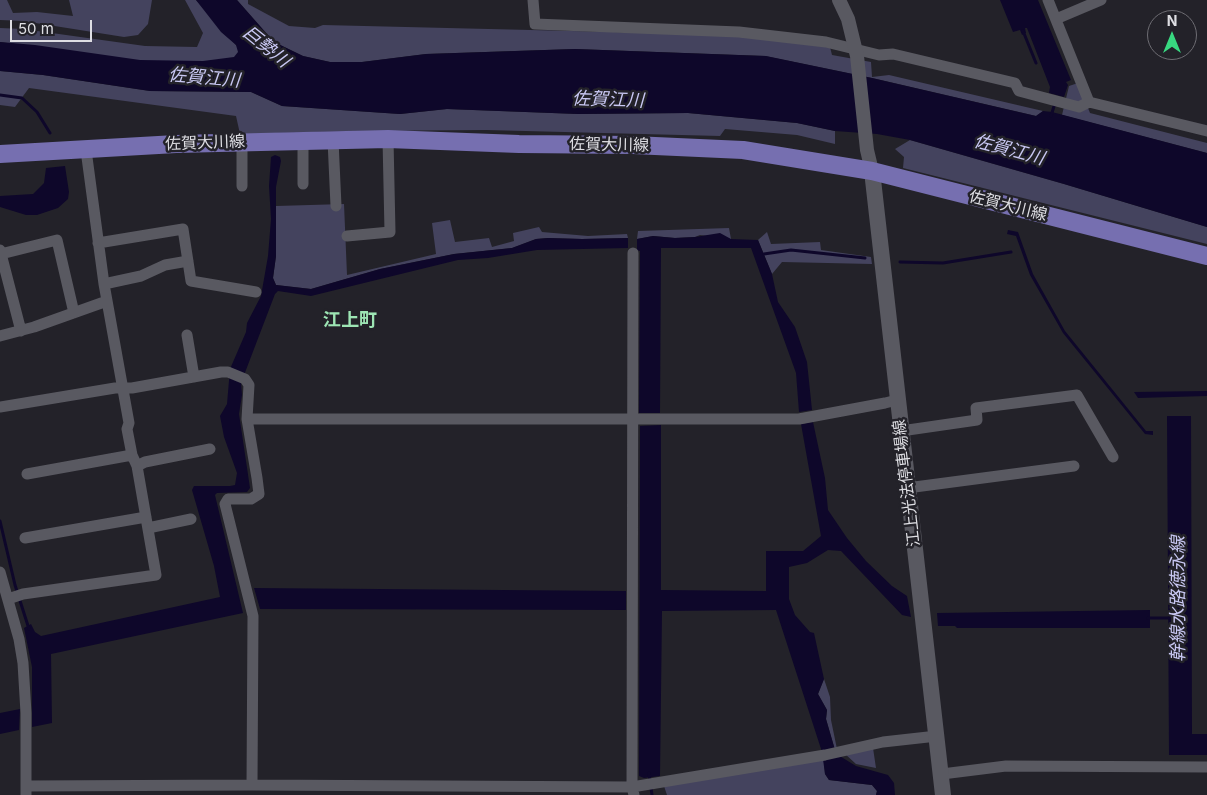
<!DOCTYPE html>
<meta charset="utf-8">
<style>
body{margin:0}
#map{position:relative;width:1207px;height:795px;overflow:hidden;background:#232229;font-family:Inter,sans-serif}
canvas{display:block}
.north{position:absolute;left:1147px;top:10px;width:50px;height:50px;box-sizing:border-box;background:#232229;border:1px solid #6e6d73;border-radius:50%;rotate:0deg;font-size:14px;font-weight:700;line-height:20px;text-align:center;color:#dedee3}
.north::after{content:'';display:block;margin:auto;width:18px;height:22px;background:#38d880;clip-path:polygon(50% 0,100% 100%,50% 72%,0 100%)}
.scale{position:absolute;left:10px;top:20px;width:82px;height:22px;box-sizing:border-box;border:2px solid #dedee3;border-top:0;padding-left:6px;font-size:15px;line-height:18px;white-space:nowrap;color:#dedee3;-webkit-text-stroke:4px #232229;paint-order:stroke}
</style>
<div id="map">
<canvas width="1207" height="795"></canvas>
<div class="north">N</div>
<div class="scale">50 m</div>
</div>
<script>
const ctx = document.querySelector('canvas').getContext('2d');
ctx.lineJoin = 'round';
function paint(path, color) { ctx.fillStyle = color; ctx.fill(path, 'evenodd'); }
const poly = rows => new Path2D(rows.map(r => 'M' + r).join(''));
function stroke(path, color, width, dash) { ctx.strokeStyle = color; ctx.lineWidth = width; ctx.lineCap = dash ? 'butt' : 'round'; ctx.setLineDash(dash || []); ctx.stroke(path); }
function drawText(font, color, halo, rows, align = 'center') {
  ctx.font = font + ' Inter,"Noto Sans JP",sans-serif'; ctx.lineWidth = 5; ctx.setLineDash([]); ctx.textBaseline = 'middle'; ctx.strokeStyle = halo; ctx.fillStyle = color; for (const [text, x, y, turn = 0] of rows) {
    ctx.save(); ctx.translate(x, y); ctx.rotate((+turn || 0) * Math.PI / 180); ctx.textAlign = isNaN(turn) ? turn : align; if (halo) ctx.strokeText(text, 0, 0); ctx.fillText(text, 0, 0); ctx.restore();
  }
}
const green = poly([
 [0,0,7,0,13,13,37,12,73,16,69,0,152,0,148,24,138,35,124,37,23,21,0,20],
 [185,0,196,0,236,45,246,59,190,68,0,42,0,28,23,29,145,46,197,47,203,33],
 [237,0,248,0,248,4,289,26,315,28,323,25,738,35,830,47,832,55,871,62,872,77,889,75,1043,111,1036,116,872,78,765,56,575,49,426,54,362,62,330,62,303,56,274,42],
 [0,71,43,75,150,91,251,92,282,106,400,114,447,109,578,114,688,113,797,123,835,131,835,144,797,135,725,129,720,136,486,130,348,131,240,134,236,116,29,88,15,107,0,105],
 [1078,83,1090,113,1207,143,1207,153,1062,115,1069,86],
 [910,140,1064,184,1207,227,1207,244,903,168,904,157,895,149],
 [344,204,347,275,436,254,432,223,450,220,455,242,489,238,492,247,514,241,513,233,539,227,542,232,588,236,627,234,628,238,582,239,548,238,536,239,512,248,454,254,380,269,311,289,276,285,273,278,276,256,276,206],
 [729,228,731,239,700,235,695,237,675,238,653,236,637,239,638,231],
 [767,232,771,244,820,242,821,250,871,257,872,264,782,262,772,274,758,240],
 [824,679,830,697,831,720,837,749,835,750,826,719,827,710,818,694],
 [873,748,876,768,856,764,844,753],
 [824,759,825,774,829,780,872,785,877,791,876,795,667,795,664,786]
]);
const water = poly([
 [196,0,237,0,274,42,303,56,330,62,362,62,426,54,575,49,766,56,872,78,1036,116,1043,111,1052,112,1207,153,1207,227,1064,184,910,140,877,134,835,131,797,123,688,113,578,114,447,109,400,114,282,106,251,92,150,91,43,75,0,71,0,42,35,45,140,60,203,61,234,57,238,52,236,45,221,32],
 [1000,0,1038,0,1071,80,1066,82,1068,85,1064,97,1049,93,1050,87,1027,28,1025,28,1026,33,1022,35,1020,30,1013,32],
 [275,155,280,157,281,161,276,187,276,256,273,278,276,285,311,289,380,269,454,254,512,248,536,239,548,238,582,239,628,238,628,248,537,250,488,258,458,260,311,296,278,291,275,294,241,383,242,395,239,414,250,488,247,492,217,493,215,495,243,613,51,654,52,723,32,727,32,667,24,628,31,624,35,632,41,636,220,597,214,566,192,490,194,486,230,486,235,485,237,473,224,437,220,416,227,404,230,369,246,332,247,323,261,296,268,256,271,219,269,186,271,157],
 [65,166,69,192,68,199,58,208,37,215,26,215,0,207,0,196,33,194,44,183,46,168],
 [1008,230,1018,232,1033,274,1065,331,1146,431,1153,431,1153,435,1145,434,1063,333,1030,275,1016,236,1007,234],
 [720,233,731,239,758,240,772,274,778,302,795,327,807,362,812,410,799,412,796,373,751,248,661,248,660,413,639,413,640,251,637,250,637,239,653,236,675,238,695,237],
 [1207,391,1207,396,1138,398,1134,392],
 [1167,416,1191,416,1192,734,1207,734,1207,755,1169,755],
 [813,422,825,478,828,510,847,538,866,561,892,586,907,596,911,617,902,615,841,551,828,550,807,563,789,567,789,599,795,615,810,632,814,633,824,679,818,694,827,710,826,719,835,750,838,755,856,766,888,775,894,783,895,795,876,795,877,791,872,785,829,780,825,774,822,752,776,610,662,611,660,776,644,778,639,776,640,426,661,425,661,590,766,591,766,551,803,551,821,536,801,424],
 [254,588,626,591,626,610,260,609],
 [1150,610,1150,628,957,628,955,626,938,626,937,613],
 [20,709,19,730,0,734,0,713]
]);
const stream = poly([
 [1023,31,1036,63],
 [0,95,22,98,37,112,50,133],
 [1051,116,1055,103],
 [764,254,791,250,865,258],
 [900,262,943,263,1011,252],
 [0,521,15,585,29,629],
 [1148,618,1171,618],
 [649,773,652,795]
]);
const minor = poly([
 [533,0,535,24,739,32,826,42,879,55,893,54,1015,83,1019,91,1079,107,1089,102,1207,131],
 [1048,0,1089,102],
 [1056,19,1101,0],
 [333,140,336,206],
 [242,142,242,186],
 [303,184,303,141],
 [347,236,390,232,388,139],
 [98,243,183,229,191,281,256,292],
 [0,250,21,331],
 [633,253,632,787,634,795],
 [1,254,57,240,74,313],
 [104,284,141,276,165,265,188,261],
 [187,335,194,377],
 [0,336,34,327,107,301],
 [0,407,115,388,132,388,221,372,228,372,245,379,249,385,247,419,257,478,259,494,251,499,228,499,225,504,253,616,252,785],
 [247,419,799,419,885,403,897,400],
 [901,431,977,420,976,408,1077,395,1113,457],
 [137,466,145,462,210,449],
 [27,474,132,455],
 [907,488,1074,466],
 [148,528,191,519],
 [25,538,146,517],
 [0,572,19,639,23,663,26,713,26,795],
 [8,599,23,594,156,575,137,466,132,455,127,429,129,423,104,284,86,150],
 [942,774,1006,766,1207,767],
 [26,786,252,785,632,787,825,755,883,742,937,736]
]);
const tertiary = poly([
 [839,0,848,19,857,56,867,150,872,171]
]);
const secondary = poly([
 [872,171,943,795]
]);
const primary = poly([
 [0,154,176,144,388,139,519,144,633,145,743,150,872,171,1207,256]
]);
const streetNames = [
 ["佐賀大川線",205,143,-2],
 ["佐賀大川線",609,145,1],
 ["佐賀大川線",1008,206,14],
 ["江上光法停車場線",907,483,-97]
];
const waterNames = [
 ["巨勢川",266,47,39],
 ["佐賀江川",204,78,5],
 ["佐賀江川",608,100,2],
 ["佐賀江川",1009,150,15],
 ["幹線水路徳永線",1179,599,-90]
];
const neighbourhoodNames = [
 ["江上町",350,321]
];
paint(green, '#44435e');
paint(water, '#0e072a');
stroke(stream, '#0e072a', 3);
stroke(minor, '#595961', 11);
stroke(tertiary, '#595961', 14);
stroke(secondary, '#595961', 16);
stroke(primary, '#766fb0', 18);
drawText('16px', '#dedee3', '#232229', streetNames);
drawText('italic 18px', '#c9c8f3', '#232229', waterNames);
drawText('bold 18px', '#9de5b4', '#232229', neighbourhoodNames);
</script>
